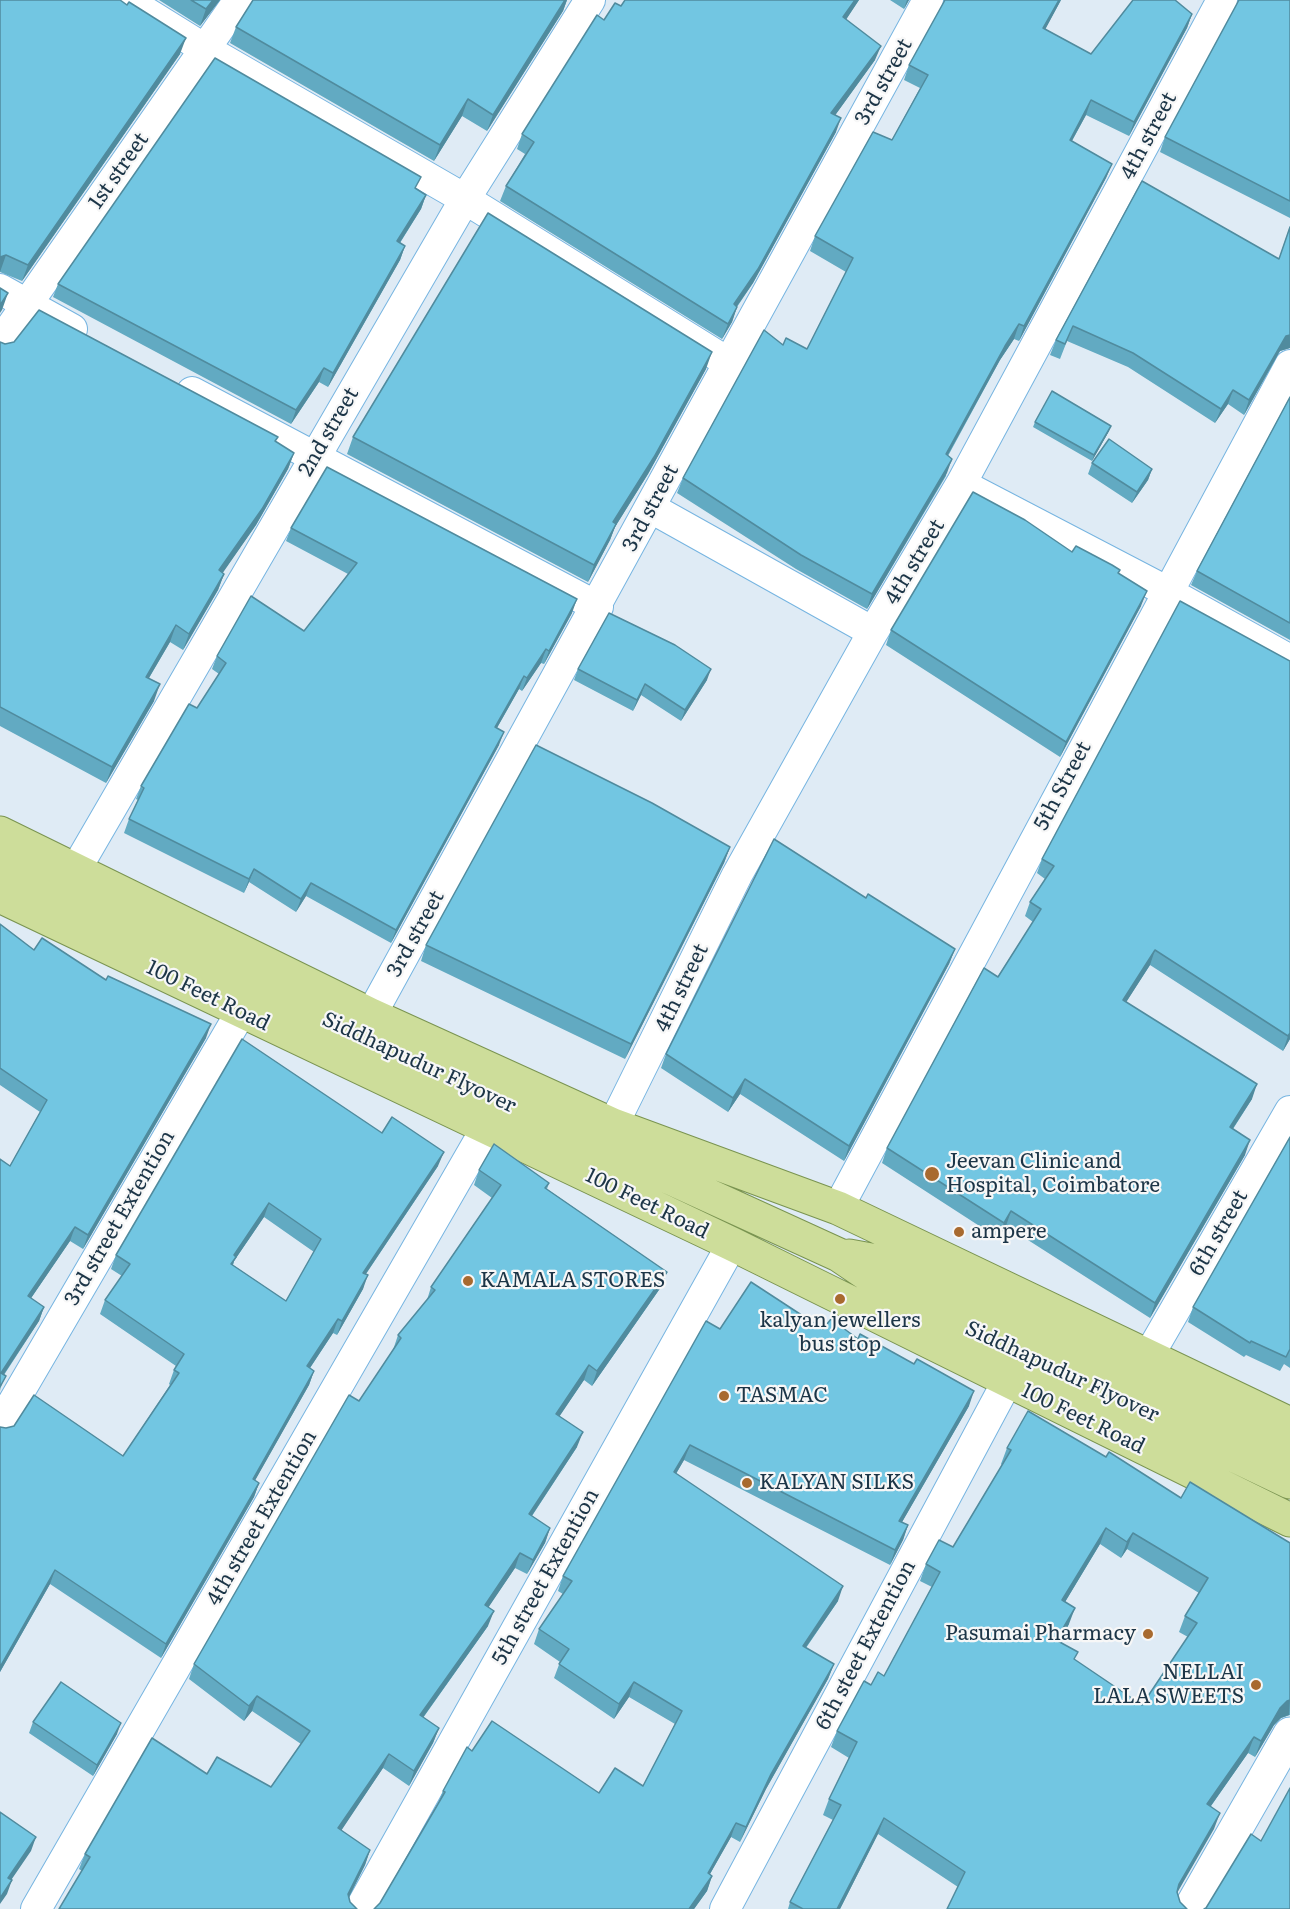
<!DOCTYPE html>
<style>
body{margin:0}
canvas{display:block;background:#dfebf5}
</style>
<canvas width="1290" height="1909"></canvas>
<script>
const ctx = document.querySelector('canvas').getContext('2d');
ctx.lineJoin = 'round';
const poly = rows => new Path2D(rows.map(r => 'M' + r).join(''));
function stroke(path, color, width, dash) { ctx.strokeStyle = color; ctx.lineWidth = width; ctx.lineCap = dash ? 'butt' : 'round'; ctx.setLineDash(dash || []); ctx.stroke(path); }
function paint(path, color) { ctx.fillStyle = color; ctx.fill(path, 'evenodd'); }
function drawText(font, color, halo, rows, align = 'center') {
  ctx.font = font + ' Literata,serif'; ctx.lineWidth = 4.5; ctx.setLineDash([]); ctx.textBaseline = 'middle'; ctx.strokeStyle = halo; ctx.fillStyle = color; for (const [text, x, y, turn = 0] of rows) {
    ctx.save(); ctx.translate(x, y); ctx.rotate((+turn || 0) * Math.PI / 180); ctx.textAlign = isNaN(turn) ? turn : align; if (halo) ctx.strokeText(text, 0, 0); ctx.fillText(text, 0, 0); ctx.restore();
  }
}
const minor = poly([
 [126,0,205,49,465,199,729,363],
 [0,289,72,329],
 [0,343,239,0],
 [192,392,598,607],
 [961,484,1168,592,1290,660],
 [651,508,873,632],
 [76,869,465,199,590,0],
 [371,1015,928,0],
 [613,1125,737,875,873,632,961,484,1222,0],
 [838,1208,1290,365],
 [1149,1355,1290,1111],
 [0,1425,241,1012],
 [36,1909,487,1127],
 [360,1909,732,1244],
 [725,1909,1007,1382]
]);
const tertiary = poly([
 [1190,1909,1290,1734]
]);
const primary = poly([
 [0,833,371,1015,613,1125,838,1208,1290,1424],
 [0,868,180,954,839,1255,898,1295,1290,1482],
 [0,896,732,1244,1290,1520],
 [849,1256,909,1267,1290,1451]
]);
const wall = poly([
 [0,0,180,54,22,281,0,272],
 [159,0,220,0,200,26],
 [253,0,567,0,563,11,487,131,462,116,434,161,230,43,236,27],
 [625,0,859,0,846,19,875,60,835,115,836,132,753,283,737,307,732,322,722,339,500,201,506,186,525,154,517,149,522,134,604,20,621,6],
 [890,0,909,0,904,9],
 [1061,0,1045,29,1091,54,1192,14,1187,28,1129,136,1086,115,1072,141,1112,164,1106,178,1019,341,1014,339,1000,360,948,456,946,476,867,609,796,569,677,493,683,478,783,345,807,349,846,272,810,251,815,236,892,140,920,88,904,80,909,65],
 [1290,0,1290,218,1160,152,1165,137],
 [1142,181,1279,259,1290,226,1290,348,1280,351,1244,415,1228,404,1215,423,1128,367,1067,341,1060,359,1050,355,1056,340],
 [417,189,426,195,421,209,400,243,405,246,400,260,328,387,319,382,291,424,53,297,58,284],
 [0,342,276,442,294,453,288,469,256,525,222,573,224,574,218,590,183,650,170,642,149,678,154,701,106,783,0,726],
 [706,369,648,474,615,527,610,540,588,582,347,454,353,437],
 [1290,397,1290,640,1191,585,1197,571],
 [1035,422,1109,431,1092,461,1033,427],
 [1092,463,1152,469,1148,480,1132,503,1088,474],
 [291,528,572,613,544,664,541,663,522,691,519,689,497,728,499,745,391,943,306,896,296,912,249,882,244,893,124,833,129,819,138,800,136,799,141,786,197,708,219,674,212,669,217,656,304,631,348,574,286,541],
 [1072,552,1119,573,1141,606,1060,757,886,645,891,630],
 [1288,661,1290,1039,1283,1051,1150,965,1126,1002,1252,1099,1233,1129,1245,1155,1150,1318,1006,1226,998,1238,882,1163,887,1148,1033,922,1025,916,1030,902,1045,879,1037,873,1042,859],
 [578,669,707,680,681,721,641,695,633,711,574,680],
 [730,847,724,863,625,1059,421,961,426,945],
 [866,898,955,949,949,964,844,1161,740,1094,728,1112,661,1068,666,1054],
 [0,924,34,950,106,980,206,1038,83,1249,70,1241,31,1298,44,1307,39,1321,4,1375,0,1391,10,1166,40,1112,0,1085],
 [382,1133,438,1166,366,1274,363,1289,337,1335,333,1333,310,1368,314,1371,309,1385,255,1480,259,1483,254,1497,161,1658,50,1584,0,1672,0,1427,123,1456,170,1385,169,1384,174,1370,176,1366,100,1314,105,1300,122,1276,111,1269,116,1255],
 [264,1217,314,1252,286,1301,233,1265,234,1261],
 [1290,1137,1290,1368,1284,1364,1280,1371,1246,1355,1244,1357,1188,1322,1193,1307],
 [479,1170,549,1183,547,1189,667,1272,661,1287,592,1386,584,1380,559,1416,577,1447,532,1516,550,1528,545,1543,527,1574,515,1568,488,1607,488,1626,423,1718,439,1728,433,1743,409,1786,383,1768,341,1830,370,1850,365,1865,349,1897,350,1902,82,1871,79,1869,85,1854,207,1774,271,1787,301,1744,252,1711,244,1721,189,1679,194,1664,359,1401,393,1350,398,1335,427,1300,431,1287,492,1198,474,1185],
 [720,1329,823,1329,858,1339,969,1406,902,1522,908,1525,903,1540,890,1565,684,1460,676,1474,838,1601,806,1648,834,1664,828,1679,766,1789,740,1842,731,1837,710,1874,712,1876,707,1891,694,1909,374,1909,380,1903,438,1803,443,1791,472,1751,599,1793,643,1786,675,1724,629,1697,614,1719,554,1678,560,1662,534,1644,539,1629,563,1594,558,1591,563,1576],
 [1007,1448,1106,1457,1181,1498,1290,1543,1290,1715,1281,1718,1274,1725,1255,1757,1248,1753,1211,1806,1214,1829,958,1887,878,1834,840,1909,788,1909,790,1902,833,1820,823,1815,829,1799,849,1758,831,1747,837,1731,871,1685,884,1676,932,1587,920,1581,926,1564,953,1547,1002,1465,1001,1464],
 [1100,1544,1121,1558,1127,1549,1199,1593,1185,1616,1179,1632,1188,1637,1142,1705,1075,1660,1059,1642,1069,1624,1065,1602],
 [33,1722,117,1734,93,1776,29,1733]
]);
const shadedWall = poly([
 [213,0,220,0,200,26,206,9],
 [565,0,567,0,563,11,487,131,493,115],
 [855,0,859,0,838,32,843,17],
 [907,0,909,0,904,9],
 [1059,0,1061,0,1038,43,1043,28],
 [1192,14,1187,28,1129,136,1134,122],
 [186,38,180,54,22,281,28,265],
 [881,46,875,60,826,128,831,113],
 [468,99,462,116,434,161,440,145],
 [1091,100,1086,115,1064,155,1070,140],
 [841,118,836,132,753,283,728,319,734,304],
 [1112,164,1106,178,1019,341,1024,326],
 [426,195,421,209,392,255,397,241],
 [405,246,400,260,328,387,333,373],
 [6,255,0,272,0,257],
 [8,293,2,310,0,313,0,305],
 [737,307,732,322,722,339,728,324],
 [1019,324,1014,339,1000,360,940,469,946,454,1005,346],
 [1290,335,1290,348,1280,351,1244,415,1249,400,1286,336],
 [712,352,706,369,648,474,615,527,610,540,588,582,594,565,613,522],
 [324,368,319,382,291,424,296,410],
 [1233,390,1228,404,1215,423,1221,409],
 [1111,426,1109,431,1092,461,1094,455],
 [294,453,288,469,256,525,213,587,219,570],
 [952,459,947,473,867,609,872,594],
 [1152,469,1148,480,1132,503,1137,492],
 [224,574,218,590,183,650,189,634],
 [1147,591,1141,606,1060,757,1066,742],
 [577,599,572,613,544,664,549,651],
 [176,625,170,642,140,693,146,677],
 [546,649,541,663,522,691,527,678],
 [711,669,707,680,681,721,685,710],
 [524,676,519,689,490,740,495,727],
 [160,684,154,701,106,783,112,767],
 [645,684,641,695,633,711,637,700],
 [504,732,499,745,391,943,396,930],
 [730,847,724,863,625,1059,631,1044],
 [254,869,249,882,244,893,249,879],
 [311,883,306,896,296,912,301,899],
 [955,949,949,964,844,1161,849,1146],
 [1155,950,1150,965,1118,1015,1123,1000],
 [211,1024,206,1038,83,1249,88,1235],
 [1290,1033,1290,1039,1283,1051,1288,1036],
 [745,1079,740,1094,728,1112,733,1098],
 [1257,1084,1252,1099,1224,1142,1230,1127],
 [1250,1140,1245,1155,1150,1318,1155,1303],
 [444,1152,438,1166,357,1287,363,1273],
 [269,1203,264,1217,234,1261,231,1271,226,1278,234,1255],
 [1011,1211,1006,1226,998,1238,1004,1223],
 [75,1227,70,1241,23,1310,28,1296],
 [667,1272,661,1287,592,1386,597,1371],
 [368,1275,363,1289,337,1335,342,1321],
 [44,1307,39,1321,0,1380,1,1373],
 [338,1319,333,1333,302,1380,307,1366],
 [589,1365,584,1380,551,1429,556,1414],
 [314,1371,309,1385,248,1493,253,1479],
 [974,1391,969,1406,894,1536,899,1521],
 [583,1432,577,1447,523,1529,529,1514],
 [690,1445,684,1460,668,1487,674,1472],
 [259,1483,254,1497,161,1658,166,1644],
 [908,1525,903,1540,890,1565,895,1550],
 [550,1528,545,1543,527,1574,533,1560],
 [1106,1528,1100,1544,1056,1617,1062,1600],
 [1133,1533,1127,1549,1121,1558,1127,1542],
 [520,1553,515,1568,480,1620,485,1605],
 [55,1570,50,1584,0,1672,0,1667],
 [843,1586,838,1601,797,1660,803,1646],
 [1075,1608,1069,1624,1051,1656,1056,1640],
 [494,1611,488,1626,414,1730,420,1715],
 [834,1664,828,1679,766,1789,740,1842,746,1827,771,1774],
 [634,1682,629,1697,614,1719,619,1704],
 [257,1696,252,1711,244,1721,249,1706],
 [1290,1700,1289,1715,1281,1718,1274,1725,1255,1757,1261,1741,1280,1708,1287,1701],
 [121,1723,117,1734,93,1776,97,1765],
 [439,1728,433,1743,409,1786,414,1771],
 [1254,1737,1248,1753,1201,1820,1207,1804],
 [389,1754,383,1768,333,1843,338,1828],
 [1220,1813,1214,1829,1173,1900,1179,1884],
 [884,1818,878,1834,840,1909,837,1909],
 [736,1823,731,1837,702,1888,708,1873],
 [36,1837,31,1851,3,1892,8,1878],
 [370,1850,365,1865,343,1909,348,1894],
 [712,1876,707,1891,694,1909,689,1909],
 [12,1880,7,1894,0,1904,0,1898]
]);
const building = poly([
 [0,0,120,0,127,5,129,2,186,38,28,265,6,255,0,257,0,0],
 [191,0,213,0,206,9,191,0],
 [253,0,565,0,493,115,468,99,440,145,236,27,253,0],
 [625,0,855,0,843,17,881,46,831,113,841,118,758,269,734,304,737,307,728,324,506,186,534,142,522,134,597,15,604,20,615,3,621,6,625,0],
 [945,0,1059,0,1043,28,1091,54,1133,0,1175,0,1192,14,1134,122,1091,100,1070,140,1112,164,1024,326,1019,324,1005,346,946,454,952,459,951,461,872,594,801,555,683,478,764,330,783,345,786,338,807,349,853,258,815,236,873,132,892,140,928,75,909,65,945,0],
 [1239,0,1290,0,1290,201,1165,137,1239,0],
 [215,58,421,177,415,188,426,195,397,241,405,246,333,373,324,368,296,410,58,284,215,58],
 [1142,181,1279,259,1290,227,1290,335,1286,336,1249,400,1233,390,1221,409,1133,353,1073,326,1065,344,1056,340,1142,181],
 [488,213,712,352,654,457,613,522,616,524,594,565,353,437,488,213],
 [0,288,8,293,0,305,0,288],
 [39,310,278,437,275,441,294,453,262,509,219,570,224,574,189,634,176,625,146,677,160,684,112,767,0,707,0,342,5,344,14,342,39,310],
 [1052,391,1111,426,1094,455,1035,422,1052,391],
 [1290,397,1290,623,1197,571,1290,397],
 [1109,439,1152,469,1137,492,1092,463,1109,439],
 [327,467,577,599,549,651,546,649,527,678,524,676,495,727,504,732,396,930,311,883,301,899,254,869,249,879,129,819,144,788,141,786,189,704,197,708,226,663,217,656,251,596,304,631,357,563,291,528,327,467],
 [973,492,1025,520,1072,552,1076,546,1112,565,1120,570,1118,573,1147,591,1066,742,891,630,973,492],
 [1180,601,1290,661,1290,1033,1288,1036,1155,950,1123,1000,1257,1084,1230,1127,1250,1140,1155,1303,1011,1211,1004,1223,887,1148,984,968,998,977,1041,909,1030,902,1054,866,1042,859,1180,601],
 [609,613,675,645,711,669,685,710,645,684,637,700,578,669,609,613],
 [536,745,652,803,730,847,631,1044,426,945,536,745],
 [774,839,866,898,868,894,955,949,849,1146,745,1079,733,1098,666,1054,774,839],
 [0,924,34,950,42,938,106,980,108,976,211,1024,88,1235,75,1227,28,1296,44,1307,1,1373,6,1376,0,1387,0,1159,10,1166,47,1100,0,1068,0,924],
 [242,1039,382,1133,392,1117,444,1152,363,1273,368,1275,342,1321,338,1319,307,1366,314,1371,253,1479,259,1483,166,1644,55,1570,0,1667,0,1427,6,1428,14,1426,34,1395,123,1456,179,1373,174,1370,184,1354,105,1300,130,1264,116,1255,242,1039],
 [269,1203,321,1239,286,1301,231,1264,236,1257,234,1255,269,1203],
 [1290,1137,1290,1349,1286,1357,1251,1341,1250,1343,1193,1307,1290,1137],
 [494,1144,549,1183,545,1188,667,1272,597,1371,589,1365,556,1414,583,1432,529,1514,550,1528,533,1560,520,1553,485,1605,494,1611,420,1715,439,1728,414,1771,389,1754,338,1828,370,1850,348,1894,350,1902,357,1909,59,1909,90,1857,85,1854,152,1738,207,1774,217,1757,271,1787,310,1731,257,1696,249,1706,194,1664,349,1395,359,1401,401,1338,398,1335,435,1290,431,1287,501,1185,479,1170,494,1144],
 [751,1282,823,1329,831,1319,858,1339,860,1334,914,1364,917,1359,974,1391,899,1521,908,1525,895,1550,690,1445,674,1472,843,1586,803,1646,834,1664,771,1774,746,1827,736,1823,708,1873,712,1876,689,1909,374,1909,380,1903,445,1792,443,1791,467,1747,472,1751,492,1721,599,1793,615,1768,643,1786,682,1711,634,1682,619,1704,559,1664,569,1649,539,1629,572,1581,563,1576,706,1321,720,1329,751,1282],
 [1028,1411,1106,1457,1109,1452,1181,1498,1190,1482,1290,1543,1290,1700,1287,1701,1280,1708,1261,1741,1254,1737,1207,1804,1220,1813,1179,1884,1177,1892,1180,1902,1187,1909,947,1909,965,1872,884,1818,837,1909,803,1909,790,1902,841,1805,829,1799,857,1742,837,1731,864,1681,871,1685,878,1672,884,1676,940,1572,926,1564,939,1540,953,1547,1011,1450,1007,1448,1028,1411],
 [1106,1528,1127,1542,1133,1533,1208,1578,1185,1616,1197,1623,1142,1705,1074,1659,1078,1652,1056,1640,1075,1608,1062,1600,1106,1528],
 [61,1682,121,1723,97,1765,33,1722,61,1682],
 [1290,1788,1290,1909,1204,1909,1206,1908,1251,1834,1261,1841,1290,1788],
 [0,1812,36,1837,8,1878,12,1880,0,1898,0,1812]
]);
const markers = [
 [932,1174,8,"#a86a2f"],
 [959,1232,6,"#a86a2f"],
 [468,1281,6,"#a86a2f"],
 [840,1299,6,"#a86a2f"],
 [724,1396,6,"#a86a2f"],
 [747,1483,6,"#a86a2f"],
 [1148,1634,6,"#a86a2f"],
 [1256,1685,6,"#a86a2f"]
];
const streetNames = [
 ["3rd street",884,82,-61],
 ["4th street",1149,136,-62],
 ["1st street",119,171,-55],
 ["2nd street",329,432,-60],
 ["3rd street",651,508,-62],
 ["4th street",915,562,-59],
 ["5th Street",1063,786,-62],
 ["3rd street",416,934,-61],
 ["4th street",682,988,-64],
 ["100 Feet Road",208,996,26],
 ["Siddhapudur Flyover",419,1063,25],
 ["100 Feet Road",647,1204,26],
 ["3rd street Extention",120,1218,-60],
 ["6th street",1219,1233,-60],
 ["Siddhapudur Flyover",1062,1372,25],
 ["100 Feet Road",1083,1419,26],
 ["4th street Extention",262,1518,-60],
 ["5th street Extention",546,1577,-61],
 ["6th steet Extention",866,1645,-62]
];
const poiNames = [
 ["Jeevan Clinic and",946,1162],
 ["Hospital, Coimbatore",946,1186],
 ["ampere",971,1232],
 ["KAMALA STORES",480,1281],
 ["kalyan jewellers",840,1321,"center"],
 ["bus stop",840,1345,"center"],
 ["TASMAC",736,1396],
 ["KALYAN SILKS",759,1483],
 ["Pasumai Pharmacy",1136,1634,"right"],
 ["NELLAI",1244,1673,"right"],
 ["LALA SWEETS",1244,1697,"right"]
];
stroke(minor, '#77b5e1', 32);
stroke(tertiary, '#77b5e1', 35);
stroke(primary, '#7a9451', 35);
stroke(minor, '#fff', 30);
stroke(tertiary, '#fff', 33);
stroke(primary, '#cddd9a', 33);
paint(wall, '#62aac2');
paint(shadedWall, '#508b9e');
paint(building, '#72c6e2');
stroke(building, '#508b9e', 1.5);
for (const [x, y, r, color] of markers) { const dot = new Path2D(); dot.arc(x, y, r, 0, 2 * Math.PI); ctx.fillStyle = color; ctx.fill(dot); stroke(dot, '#f7f7f7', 2); }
drawText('21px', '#1c3547', '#f7f7f7', streetNames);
drawText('21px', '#1c3547', '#f7f7f7', poiNames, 'left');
</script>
